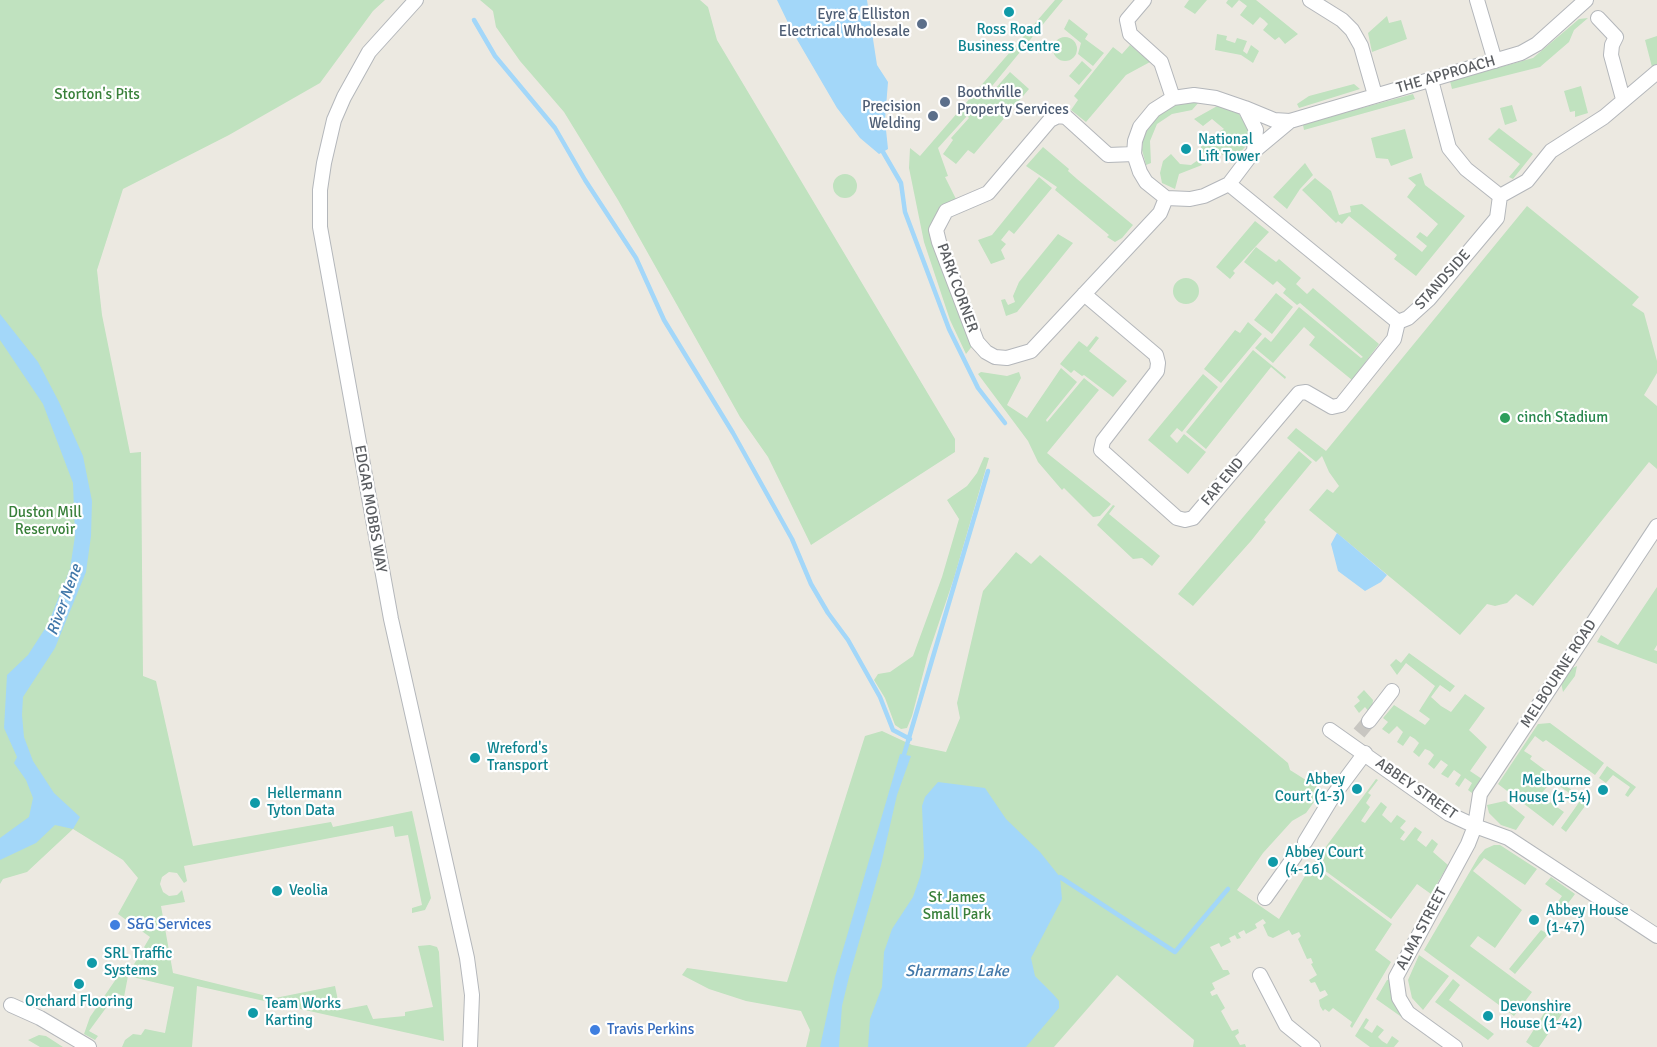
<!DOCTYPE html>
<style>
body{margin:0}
canvas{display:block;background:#ece9e1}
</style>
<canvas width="1657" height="1047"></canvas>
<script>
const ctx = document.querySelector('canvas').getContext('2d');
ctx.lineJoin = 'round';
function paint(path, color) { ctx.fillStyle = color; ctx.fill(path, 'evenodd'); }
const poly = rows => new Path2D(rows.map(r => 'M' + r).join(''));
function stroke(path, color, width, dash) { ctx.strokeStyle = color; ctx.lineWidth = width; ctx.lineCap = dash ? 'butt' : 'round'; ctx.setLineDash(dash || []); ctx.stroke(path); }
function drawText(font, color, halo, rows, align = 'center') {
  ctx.font = font + ' Signika,sans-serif'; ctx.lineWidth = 4.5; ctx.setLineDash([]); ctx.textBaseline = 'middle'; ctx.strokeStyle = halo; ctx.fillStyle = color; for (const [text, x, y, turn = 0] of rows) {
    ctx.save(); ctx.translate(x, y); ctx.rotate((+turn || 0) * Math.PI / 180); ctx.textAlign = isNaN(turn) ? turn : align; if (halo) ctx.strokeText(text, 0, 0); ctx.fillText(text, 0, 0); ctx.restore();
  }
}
const green = poly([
 [0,0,385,0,373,11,320,83,229,135,123,189,97,270,102,315,130,453,141,452,143,676,156,681,193,846,331,822,333,827,412,811,431,898,425,910,412,913,412,908,422,905,408,835,395,837,393,826,184,866,187,881,184,883,177,873,169,872,162,877,160,884,163,892,169,896,177,895,182,890,185,902,161,906,173,973,275,998,335,986,340,1010,367,1005,373,1019,405,1016,405,1012,433,1007,418,946,430,945,437,947,439,952,444,1041,197,986,192,1047,122,1047,125,1040,133,1034,141,1035,145,1029,165,1033,174,987,128,976,124,997,117,993,89,1031,98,1036,95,1040,84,1034,90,1017,127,963,133,966,150,937,118,914,138,878,123,860,73,829,27,872,3,879,0,884],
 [480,0,700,0,708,7,717,40,955,439,955,452,811,545,768,457,740,417,618,200,564,112,520,61,496,27,493,11],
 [1055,0,1063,0,983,97,986,99,1010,72,1029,89,974,154,968,150,956,164,943,154,953,140,951,138,969,118,967,116,938,148,948,176,945,177,956,199,939,210,931,229,973,345,966,354,950,320,924,242,909,168,910,148,920,156],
 [1189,0,1207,0,1195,14,1184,7],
 [1228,0,1256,0,1298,34,1285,44,1279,37,1275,40,1263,30,1268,24,1264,20,1260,17,1253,25,1240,15,1247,6,1239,0,1232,8,1226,3],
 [1387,16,1389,23,1401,20,1407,39,1372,52,1368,33],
 [1588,18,1574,30,1569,42,1540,67,1452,89,1450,81,1533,58,1579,19],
 [1069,19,1088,34,1085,39,1104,53,1093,66,1078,54,1081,43,1064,29],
 [1217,34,1227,36,1226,40,1235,43,1237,38,1247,41,1243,51,1247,54,1251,45,1259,51,1253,63,1241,55,1215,50],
 [1657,36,1657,64,1652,67,1645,40],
 '1053 49a12 12 0 1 1 24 0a12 12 0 1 1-24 0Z',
 [1130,45,1150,62,1126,75,1086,122,1071,110,1078,100,1074,96,1113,47,1122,54],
 [1082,61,1092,70,1079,85,1069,76],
 [1354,84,1360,89,1299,108,1297,104,1309,96],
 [1581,86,1588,113,1575,117,1575,111,1570,112,1564,91],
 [1413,94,1415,99,1304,130,1303,125,1318,120],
 [1200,101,1192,110,1172,114,1157,124,1150,141,1151,163,1146,165,1142,150,1144,134,1158,113,1172,105],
 [1219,105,1238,113,1249,128,1250,137,1245,147,1233,160,1215,151,1202,153,1200,142,1224,129,1212,119,1203,126,1194,119],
 [1512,105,1517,121,1505,125,1500,108],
 [1499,128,1533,154,1513,179,1509,177,1520,164,1488,139],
 [1405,129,1413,158,1391,166,1388,159,1376,158,1371,138],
 [1043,147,1069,169,1068,171,1077,179,1133,225,1122,238,1115,242,1107,237,1109,235,1055,190,1057,187,1026,166],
 [1171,154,1180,164,1191,165,1198,160,1202,165,1179,174,1175,189,1162,183,1160,173,1163,161],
 [1305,163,1313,175,1300,189,1287,209,1273,197],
 [1421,173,1425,185,1465,216,1416,276,1394,259,1397,255,1349,216,1342,224,1338,221,1336,223,1302,190,1315,178,1331,191,1339,215,1351,212,1350,206,1362,204,1422,252,1427,246,1416,237,1420,232,1427,237,1438,224,1407,197,1416,185,1408,178],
 '833 186a12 12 0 1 1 24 0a12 12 0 1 1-24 0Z',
 [1039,177,1052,188,1014,234,1009,230,1001,240,1006,244,1001,250,1005,259,991,264,978,240,992,235],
 [1527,206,1639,297,1632,305,1644,313,1657,361,1657,373,1644,395,1657,406,1657,469,1649,462,1533,606,1516,594,1507,603,1495,606,1487,604,1460,635,1309,510,1327,489,1333,493,1339,486,1329,472,1322,456,1316,462,1287,438,1296,428,1326,451],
 [1255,221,1269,232,1233,271,1235,273,1230,279,1216,267],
 [1058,234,1073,243,1017,312,1006,316,1001,300,1005,299,1008,305,1015,302,1013,296,1019,282],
 [1256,247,1276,262,1279,259,1301,278,1296,284,1307,294,1313,288,1379,344,1352,380,1309,345,1315,337,1304,327,1273,363,1255,348,1265,337,1271,342,1299,307,1361,358,1363,357,1300,303,1297,305,1283,293,1286,289,1277,281,1273,285,1244,262],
 '1173 291a13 13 0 1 1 26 0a13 13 0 1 1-26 0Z',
 [1276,293,1293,307,1272,334,1254,320],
 [1248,322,1262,334,1221,383,1204,369,1235,330,1240,333],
 [1096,336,1099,338,1089,351,1127,381,1113,397,1084,375,1082,376,1074,370,1071,373,1060,364,1079,341,1087,347],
 [1253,350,1286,377,1285,379,1271,367,1206,449,1186,432],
 [1061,368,1077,382,1046,420,1047,422,1084,378,1099,390,1047,453,1111,504,1100,516,1093,517,1064,488,1062,490,1038,462,1028,441,978,374,981,372,1007,376,1019,372,1021,378,1007,405,1027,418],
 [1203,374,1218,387,1182,432,1177,428,1170,436,1177,443,1184,434,1206,452,1188,474,1148,440],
 [1299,451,1312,462,1264,520,1266,522,1251,541,1193,606,1178,594],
 [984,457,989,458,954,578,928,655,912,716,907,728,901,729,895,725,885,698,874,680,878,674,890,672,913,656,942,577,959,519,947,500,967,486,977,473],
 [1113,505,1115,506,1109,514,1160,556,1152,566,1142,558,1133,559,1097,525],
 [1016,552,1031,564,1040,555,1288,763,1290,770,1317,787,1314,802,1306,813,1292,821,1263,853,1237,890,1279,919,1308,871,1376,779,1378,780,1368,793,1371,795,1366,803,1370,807,1361,821,1365,823,1381,802,1387,807,1382,815,1391,823,1397,815,1406,821,1400,828,1405,832,1400,839,1404,841,1415,827,1422,832,1417,840,1426,847,1432,839,1438,844,1433,852,1448,865,1431,894,1417,884,1391,919,1324,870,1322,872,1392,924,1375,950,1391,962,1352,1028,1350,1026,1352,1022,1333,1008,1329,1012,1325,1009,1323,1011,1320,1006,1319,1000,1328,995,1325,990,1320,992,1315,982,1311,983,1309,980,1317,975,1311,964,1313,963,1311,958,1307,959,1298,939,1301,936,1299,932,1292,935,1289,930,1273,938,1268,936,1263,925,1266,923,1263,919,1255,924,1257,928,1246,934,1244,930,1238,933,1241,938,1237,939,1235,935,1229,938,1231,942,1221,947,1219,943,1210,947,1223,970,1228,970,1230,974,1212,983,1215,989,1210,992,1212,996,1217,994,1225,1008,1221,1011,1232,1031,1238,1029,1239,1033,1235,1036,1240,1045,1245,1044,1246,1047,1193,1047,1194,1040,1117,975,1054,1047,806,1047,810,1030,801,1011,746,1001,709,989,682,975,687,968,787,982,865,736,882,731,912,745,946,752,960,718,957,703,983,591],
 [1657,587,1657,645,1654,650,1657,651,1657,664,1597,642,1601,635,1618,645],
 [1409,653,1455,686,1450,692,1440,685,1431,697,1441,706,1451,712,1465,694,1485,708,1469,730,1487,747,1470,771,1482,779,1472,793,1468,790,1472,783,1465,778,1459,787,1455,784,1461,775,1454,770,1448,778,1441,774,1448,765,1441,760,1434,769,1428,764,1434,755,1430,751,1425,749,1419,757,1413,752,1419,743,1415,739,1410,736,1403,746,1397,742,1403,732,1397,726,1389,734,1382,729,1388,722,1383,718,1394,705,1425,725,1430,719,1419,711,1435,686,1406,663,1397,675,1390,665,1396,659,1401,663],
 [1577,666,1575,676,1563,692,1561,682,1570,669],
 [1364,690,1373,700,1372,708,1369,712,1365,707,1359,713,1354,706,1360,701,1357,697],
 [1550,723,1604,763,1595,775,1546,740,1543,742,1535,736,1524,751,1532,756,1530,759,1577,794,1575,797,1552,781,1540,795,1564,812,1553,826,1498,784,1538,724],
 [1607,766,1636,787,1628,797,1625,795,1630,787,1613,775,1606,783,1599,778],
 [1582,798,1588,802,1566,832,1561,828],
 [1505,801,1525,817,1516,830,1501,825,1489,813,1487,805],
 [1494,845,1500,845,1537,869,1525,885,1484,858,1473,871,1522,910,1495,948,1478,936,1470,946,1532,992,1514,1016,1424,950,1479,856,1485,849],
 [1551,877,1575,894,1560,914,1555,906,1562,896,1545,884],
 [1541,930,1548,934,1515,974,1509,969],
 [1419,955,1449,976,1423,1010,1412,998,1408,980],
 [1392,979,1404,1016,1403,1018,1376,999,1387,980],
 [1453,979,1460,985,1449,1000,1494,1034,1488,1040,1435,1002],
 [1553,999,1564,1011,1539,1047,1533,1047,1526,1042],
 [1366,1018,1369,1020,1364,1028,1372,1033,1377,1025,1384,1030,1378,1037,1382,1041,1387,1044,1392,1036,1399,1041,1394,1047,1370,1047,1355,1036],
 [39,1035,46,1036,63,1047,40,1047,28,1040]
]);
const water = poly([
 [777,0,867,0,877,65,888,82,885,120,888,149,883,152,879,154,860,138,837,108,792,31],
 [0,314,38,362,59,402,83,456,92,501,91,536,86,572,55,648,23,697,22,715,24,737,33,761,54,793,80,817,73,829,55,825,36,843,0,860,0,838,29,817,33,798,26,780,14,763,17,757,4,728,7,675,28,655,48,624,70,569,75,536,73,483,43,404,0,340],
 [1337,533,1387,575,1381,582,1365,591,1338,571,1331,544],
 [900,754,911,756,897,795,881,865,849,977,842,1006,839,1047,820,1047,835,977],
 [938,782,985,788,1006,819,1040,852,1060,877,1062,899,1031,958,1035,976,1053,994,1059,1001,1059,1008,1026,1047,868,1047,870,1019,882,987,884,952,892,929,913,897,920,877,924,857,922,806,925,797]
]);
const stream = poly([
 [474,20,495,56,555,128,585,180,636,258,664,320,733,433,792,539,811,584,828,613,848,640,880,697,893,730,910,739],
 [883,152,901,183,905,212,949,329,978,388,1005,423],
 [903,758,988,471],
 [1060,877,1175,952,1228,889]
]);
const minorTunnel = poly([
 [1359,733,1369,721]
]);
const minor = poly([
 [416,0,369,52,344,97,334,120,324,163,320,190,320,227,391,619,467,958,472,995,470,1047],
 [1144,0,1127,20,1130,34,1161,62,1173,98],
 [1310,0,1342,20,1352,30,1361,46,1375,95],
 [1477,0,1495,61],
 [1598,18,1616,37,1612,45,1611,55,1623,99],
 [1194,95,1216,98,1245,108,1256,130,1254,151,1229,184,1204,196,1190,199,1166,198,1146,182,1140,172,1134,154,1135,141,1140,127,1154,110,1173,98,1194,95],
 [1245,108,1274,120,1290,121],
 [1254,151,1290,121,1521,53,1537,44,1586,0],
 [1134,154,1108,155,1066,117,1058,116,1050,120,988,193,946,211,936,230,939,242,977,342,986,352,995,357,1007,358,1031,351,1160,213,1166,198],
 [1229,184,1398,322,1408,318,1429,299,1497,218,1500,196,1466,169,1449,148,1431,80],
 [1500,196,1527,181,1551,151,1604,117,1657,72],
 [1084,294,1156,355,1158,363,1157,371,1103,441,1101,450,1177,518,1185,520,1193,518,1299,393,1306,392,1332,407,1341,405,1394,339,1398,322],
 [1369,721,1392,691],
 [1330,730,1449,814,1475,826,1508,838,1657,936],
 [1305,842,1333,796,1365,753],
 [1265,898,1295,856],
 [1260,975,1286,1025,1313,1047],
 [11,1005,40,1018,89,1047],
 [1455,1047,1408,1013,1399,998,1396,977,1468,844,1475,826,1480,794,1657,526]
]);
const markers = [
 [1009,12,6,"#0f9aa8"],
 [922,24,6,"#5c6f8a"],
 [945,102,6,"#5c6f8a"],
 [933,116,6,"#5c6f8a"],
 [1186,149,6,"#0f9aa8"],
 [1505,418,6,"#2e9e5b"],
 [475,758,6,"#0f9aa8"],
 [1357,789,6,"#0f9aa8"],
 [1603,790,6,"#0f9aa8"],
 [255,803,6,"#0f9aa8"],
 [1273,862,6,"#0f9aa8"],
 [277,891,6,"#0f9aa8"],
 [1534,920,6,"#0f9aa8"],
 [115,925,6,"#3f7fe0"],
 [92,963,6,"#0f9aa8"],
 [79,984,6,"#0f9aa8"],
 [253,1013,6,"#0f9aa8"],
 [1488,1016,6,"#0f9aa8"],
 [595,1030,6,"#3f7fe0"]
];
const serviceNames = [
 ["Eyre & Elliston",910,15],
 ["Electrical Wholesale",910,32],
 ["Boothville",957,93,"left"],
 ["Property Services",957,110,"left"],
 ["Precision",921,107],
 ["Welding",921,124]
];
const cultureNames = [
 ["Ross Road",1009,30,"center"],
 ["Business Centre",1009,47,"center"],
 ["National",1198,140],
 ["Lift Tower",1198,157],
 ["Wreford's",487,749],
 ["Transport",487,766],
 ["Abbey",1345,780,"right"],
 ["Court (1-3)",1345,797,"right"],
 ["Melbourne",1591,781,"right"],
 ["House (1-54)",1591,798,"right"],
 ["Hellermann",267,794],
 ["Tyton Data",267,811],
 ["Abbey Court",1285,853],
 ["(4-16)",1285,870],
 ["Veolia",289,891],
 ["Abbey House",1546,911],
 ["(1-47)",1546,928],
 ["SRL Traffic",104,954],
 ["Systems",104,971],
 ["Orchard Flooring",79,1002,"center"],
 ["Team Works",265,1004],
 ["Karting",265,1021],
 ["Devonshire",1500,1007],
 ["House (1-42)",1500,1024]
];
const streetNames = [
 ["THE APPROACH",1446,75,-16],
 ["STANDSIDE",1443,280,-48],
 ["PARK CORNER",957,288,70],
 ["FAR END",1223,482,-50],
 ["EDGAR MOBBS WAY",370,509,80],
 ["MELBOURNE ROAD",1559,674,-57],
 ["ABBEY STREET",1416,789,35],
 ["ALMA STREET",1422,929,-62]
];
const parkNames = [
 ["Storton's Pits",97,95],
 ["Duston Mill",45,513],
 ["Reservoir",45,530],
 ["St James",957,898],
 ["Small Park",957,915]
];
const leisureNames = [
 ["cinch Stadium",1517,418]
];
const shopNames = [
 ["S&G Services",127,925],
 ["Travis Perkins",607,1030]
];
const waterNames = [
 ["River Nene",65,600,-70],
 ["Sharmans Lake",957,972]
];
paint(green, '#c0e2bf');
paint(water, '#a3d7f9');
stroke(stream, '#a3d7f9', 4.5);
stroke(minorTunnel, '#c8c6c1', 14, [14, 7]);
stroke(minor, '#b4b7bb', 16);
stroke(minor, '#fff', 14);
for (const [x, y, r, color] of markers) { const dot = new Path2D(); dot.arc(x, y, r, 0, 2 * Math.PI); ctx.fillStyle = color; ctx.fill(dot); stroke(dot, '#fff', 2); }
drawText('15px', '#4e5e75', '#fff', serviceNames, 'right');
drawText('15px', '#0d838f', '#fff', cultureNames, 'left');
drawText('15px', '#5a5d61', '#fff', streetNames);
drawText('15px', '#39803a', '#fff', parkNames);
drawText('15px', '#27864d', '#fff', leisureNames, 'left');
drawText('15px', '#366cbe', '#fff', shopNames, 'left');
drawText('italic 16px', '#4278a9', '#fff', waterNames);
</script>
